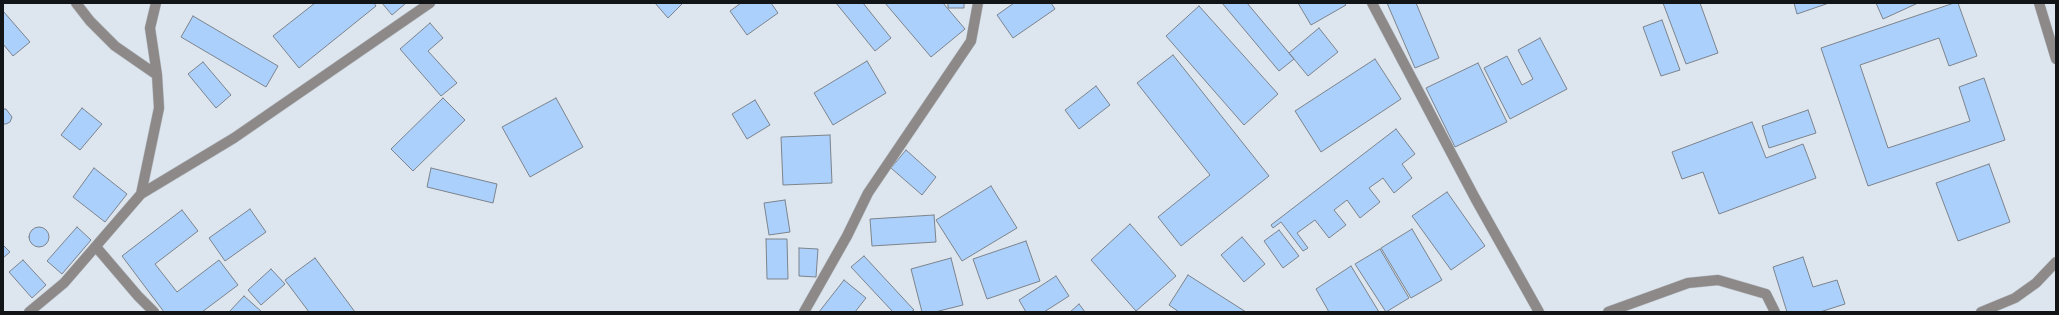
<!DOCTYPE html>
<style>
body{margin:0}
#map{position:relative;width:2059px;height:315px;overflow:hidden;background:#dde5ee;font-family:Manrope,sans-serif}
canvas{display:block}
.frame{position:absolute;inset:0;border:4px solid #121518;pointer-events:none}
</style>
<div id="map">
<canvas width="2059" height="315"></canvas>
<div class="frame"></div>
</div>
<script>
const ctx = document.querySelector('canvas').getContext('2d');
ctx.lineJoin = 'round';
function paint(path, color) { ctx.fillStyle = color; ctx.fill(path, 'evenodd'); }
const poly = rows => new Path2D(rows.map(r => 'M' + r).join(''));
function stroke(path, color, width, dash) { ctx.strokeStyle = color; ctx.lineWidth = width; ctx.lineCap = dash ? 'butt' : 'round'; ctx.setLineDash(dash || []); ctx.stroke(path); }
const building = poly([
 [315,3,374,3,376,6,299,68,273,36,315,3],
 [382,3,406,3,392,15,382,3],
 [655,3,683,3,668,18,655,3],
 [741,3,771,3,778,13,747,35,730,11,741,3],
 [836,3,863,3,891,38,875,51,836,3],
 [885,3,943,3,965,29,931,57,885,3],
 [948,3,964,3,964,8,948,8,948,3],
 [1014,3,1051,3,1055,9,1013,38,997,15,1014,3],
 [1222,3,1247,3,1294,59,1279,71,1222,3],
 [1298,3,1344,3,1346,5,1311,25,1298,3],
 [1387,3,1416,3,1439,58,1415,68,1387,3],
 [1663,3,1700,3,1718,53,1686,64,1663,3],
 [1794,3,1829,3,1797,14,1794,3],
 [1876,3,1918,3,1883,19,1876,3],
 [1954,3,1958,3,1977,56,1949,66,1939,38,1860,65,1888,148,1970,121,1959,87,1984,78,2005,140,1868,186,1821,48,1954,3],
 [1199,6,1278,94,1244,125,1166,36,1199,6],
 [3,11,30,42,13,56,3,44,3,11],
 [193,16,278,66,266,87,181,37,193,16],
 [1662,20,1680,70,1661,76,1643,27,1662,20],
 [430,23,443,38,428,51,457,83,441,96,400,49,430,23],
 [1319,28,1338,52,1308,76,1289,53,1319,28],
 [1540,38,1567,89,1510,119,1484,68,1507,56,1522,85,1533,79,1518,50,1540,38],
 [1173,55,1269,176,1181,246,1158,217,1210,175,1137,83,1173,55],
 [1375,59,1401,99,1321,152,1295,111,1375,59],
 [867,61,886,93,833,125,814,93,867,61],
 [203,62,231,95,216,108,188,74,203,62],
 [1478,63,1507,122,1455,147,1426,88,1478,63],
 [1096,86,1110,105,1079,129,1065,110,1096,86],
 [443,98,465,120,413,171,391,149,443,98],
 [556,98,583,147,530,177,502,127,556,98],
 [755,100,770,125,747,139,732,114,755,100],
 [82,108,102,124,80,150,61,135,82,108],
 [3,109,6,109,12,117,10,122,6,124,3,124,3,109],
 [1808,110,1816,133,1769,148,1762,126,1808,110],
 [1752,122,1766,158,1803,144,1816,178,1719,214,1703,172,1682,179,1672,152,1752,122],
 [1396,129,1415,154,1402,164,1412,178,1394,193,1383,178,1369,188,1380,202,1360,218,1347,200,1334,210,1346,225,1329,238,1315,220,1297,233,1308,248,1303,251,1281,222,1273,228,1271,225,1396,129],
 [830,135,832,183,783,185,781,137,830,135],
 [906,150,936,177,922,195,891,168,906,150],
 [1989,164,2010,222,1958,241,1936,183,1989,164],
 [94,168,127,194,105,222,73,197,94,168],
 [431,168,497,184,493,203,427,187,431,168],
 [991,186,1017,228,962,261,936,220,991,186],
 [1447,192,1485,246,1451,270,1412,216,1447,192],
 [785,200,790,232,769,235,764,203,785,200],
 [250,209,266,232,225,261,209,238,250,209],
 [182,210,198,231,155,264,177,292,219,260,238,285,202,312,164,312,122,256,182,210],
 [934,215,936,242,872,246,870,219,934,215],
 [1130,224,1176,276,1136,311,1091,260,1130,224],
 [77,227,91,240,62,274,47,261,77,227],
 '29 237a10 10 0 1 1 20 0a10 10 0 1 1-20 0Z',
 [1412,229,1442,280,1411,298,1381,248,1412,229],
 [1279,230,1299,256,1283,268,1264,241,1279,230],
 [1242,237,1265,264,1244,282,1221,255,1242,237],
 [766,239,787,239,788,279,767,279,766,239],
 [1026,241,1040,281,987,299,973,259,1026,241],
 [3,245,10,252,3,258,3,245],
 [799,248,818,249,816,277,799,276,799,248],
 [1380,249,1409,298,1386,312,1355,264,1380,249],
 [864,256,914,310,911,312,893,312,851,267,864,256],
 [1803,257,1813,287,1837,280,1845,304,1820,312,1787,312,1773,267,1803,257],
 [315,258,355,312,309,312,285,280,315,258],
 [951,258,963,305,935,312,922,312,911,269,951,258],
 [23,260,46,285,32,298,9,272,23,260],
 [1351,266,1379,312,1329,312,1316,289,1351,266],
 [271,269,285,284,261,305,248,290,271,269],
 [1188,275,1246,312,1179,312,1169,305,1188,275],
 [1056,276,1069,296,1044,312,1026,312,1019,300,1056,276],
 [844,280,866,298,855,312,819,312,844,280],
 [244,296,262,312,229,312,244,296],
 [1079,304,1085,312,1070,312,1079,304]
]);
const street = poly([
 [76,3,90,21,115,46,157,75],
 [1372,3,1475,198,1539,312],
 [2039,3,2056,59],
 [141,194,159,108,157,75,150,28,156,3],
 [97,248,138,296,154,312],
 [29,312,64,283,141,194,234,138,430,3],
 [804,312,847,236,868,193,971,41,978,3],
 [1608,312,1688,283,1718,280,1766,294,1775,312],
 [1981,312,2015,298,2036,283,2056,262]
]);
paint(building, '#aad0fb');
stroke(building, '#7c838c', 1);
stroke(street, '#b8c0c7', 11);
stroke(street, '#8e8989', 10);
</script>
